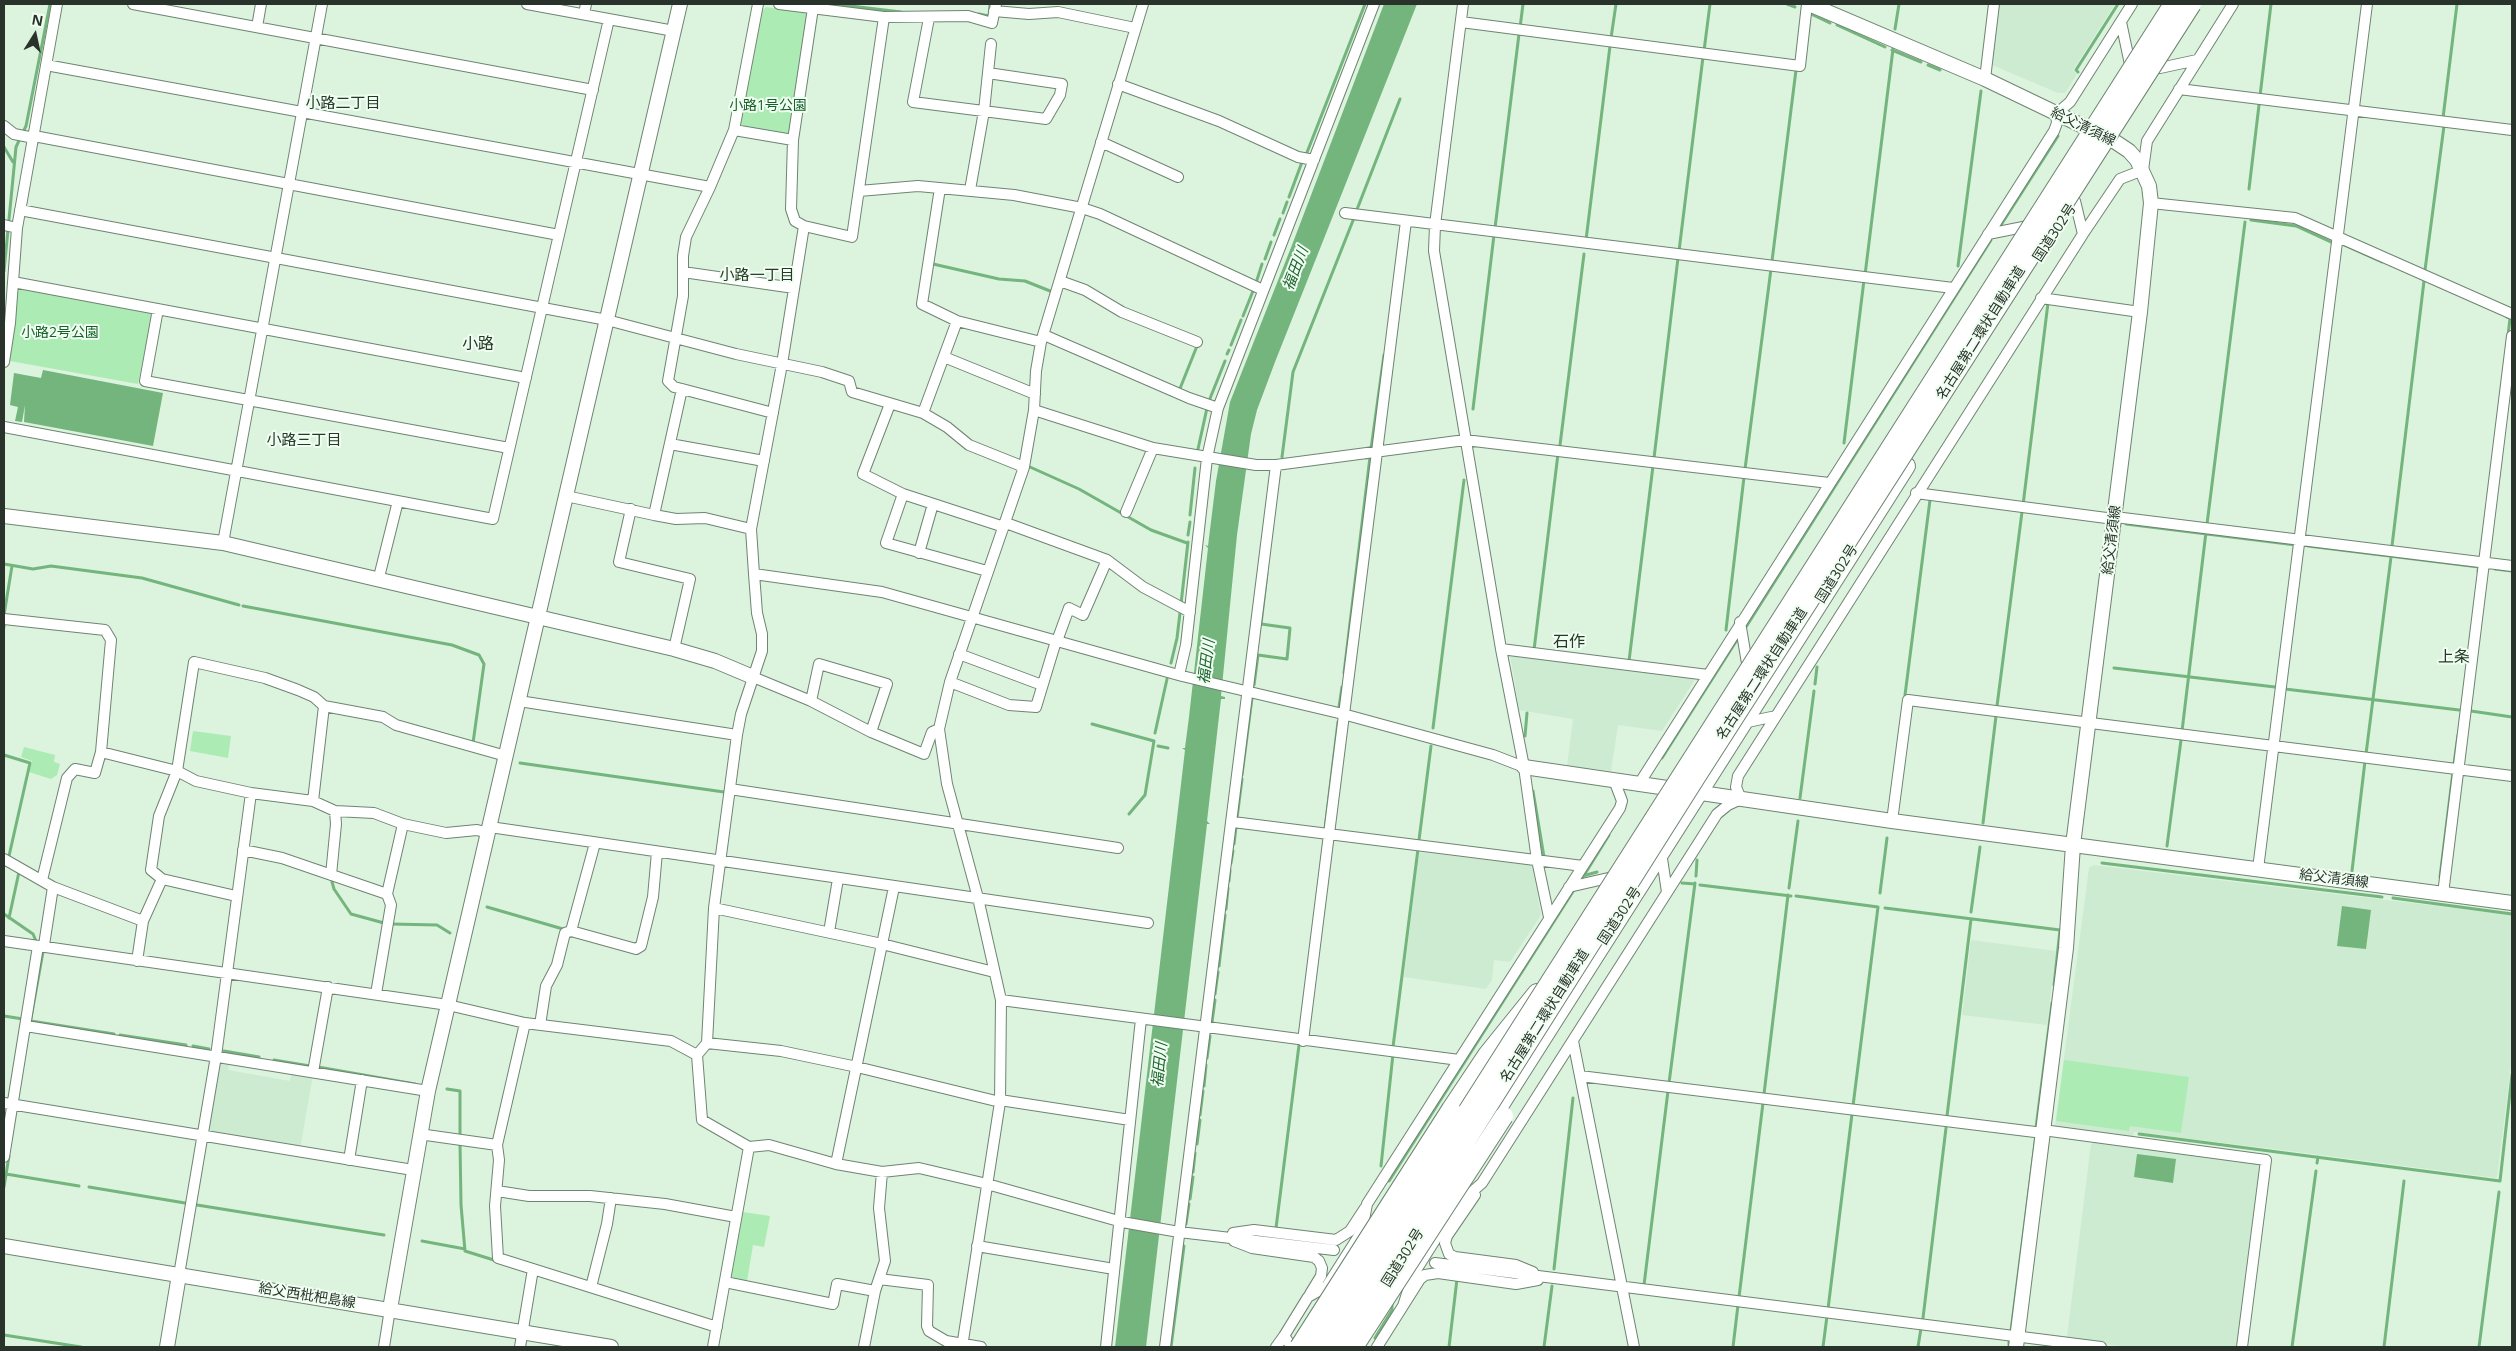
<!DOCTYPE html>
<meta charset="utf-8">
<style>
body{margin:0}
#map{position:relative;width:2516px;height:1351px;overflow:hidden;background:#dcf3de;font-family:"Open Sans",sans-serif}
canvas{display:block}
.frame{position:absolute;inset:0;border:5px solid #2a332b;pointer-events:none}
.north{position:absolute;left:10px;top:10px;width:50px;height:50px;-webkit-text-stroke:4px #effef1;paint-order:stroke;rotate:10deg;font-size:14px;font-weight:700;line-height:20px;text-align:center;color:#2a332b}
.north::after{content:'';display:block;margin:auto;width:18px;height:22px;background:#2a332b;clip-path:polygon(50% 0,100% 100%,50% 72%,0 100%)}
</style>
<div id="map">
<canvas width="2516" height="1351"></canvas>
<div class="frame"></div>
<div class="north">N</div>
</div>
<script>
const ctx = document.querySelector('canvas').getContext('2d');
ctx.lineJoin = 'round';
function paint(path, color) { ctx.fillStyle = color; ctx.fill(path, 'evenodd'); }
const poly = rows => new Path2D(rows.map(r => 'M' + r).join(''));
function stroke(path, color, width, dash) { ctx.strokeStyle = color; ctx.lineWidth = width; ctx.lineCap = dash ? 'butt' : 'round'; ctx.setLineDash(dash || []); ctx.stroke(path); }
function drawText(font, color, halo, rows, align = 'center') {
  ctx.font = font + ' "Open Sans","Noto Sans JP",sans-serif'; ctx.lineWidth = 4; ctx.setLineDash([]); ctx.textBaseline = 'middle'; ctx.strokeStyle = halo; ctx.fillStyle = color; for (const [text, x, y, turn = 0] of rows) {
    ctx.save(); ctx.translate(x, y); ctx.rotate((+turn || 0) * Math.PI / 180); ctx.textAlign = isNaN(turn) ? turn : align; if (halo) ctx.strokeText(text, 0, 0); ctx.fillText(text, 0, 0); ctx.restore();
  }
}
const built = poly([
 [1997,4,2115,4,2073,70,2077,74,2065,93,2058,93,1990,64],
 [1510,655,1693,676,1694,681,1662,731,1618,725,1611,771,1567,766,1573,719,1519,710],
 [1419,852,1532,865,1541,915,1510,962,1494,960,1492,980,1486,989,1404,977],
 [2093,865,2512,915,2512,1057,2497,1178,2282,1150,2134,1132,2133,1138,2055,1126,2089,868],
 [1971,940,2056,951,2047,1025,1962,1015],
 [225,1061,230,1061,228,1070,290,1081,292,1072,313,1075,300,1149,212,1134,207,1129,218,1064],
 [2094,1142,2258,1163,2261,1167,2239,1347,2130,1347,2070,1340,2067,1337,2091,1144]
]);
const green = poly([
 [766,7,804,12,807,15,789,132,786,135,742,127,739,122,762,11],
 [22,289,149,312,152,316,138,384,10,361,18,291],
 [193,731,231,736,228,758,190,751],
 [24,747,55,755,54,762,60,764,57,775,51,779,29,772,32,761,21,757],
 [2064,1060,2189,1077,2181,1133,2130,1126,2129,1131,2056,1121],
 [743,1212,770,1216,764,1247,753,1245,747,1281,731,1279]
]);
const water = poly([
 [1384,4,1417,4,1275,362,1257,410,1251,434,1237,535,1221,696,1225,697,1225,699,1221,699,1207,821,1210,824,1207,824,1146,1347,1115,1347,1185,750,1182,748,1185,748,1189,717,1208,548,1205,545,1208,546,1216,481,1230,402,1292,245],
 [43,370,163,393,153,446,24,422,25,405,22,422,15,421,18,407,10,405,14,373,41,378],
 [2342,906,2371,910,2366,949,2337,946],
 [2137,1154,2176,1159,2173,1183,2134,1177]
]);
const stream = poly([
 [834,4,901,12],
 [1787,4,1795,7],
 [979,14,989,16,990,4],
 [1811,14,1830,23],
 [1837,25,1885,47],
 [1520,28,1523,4],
 [1895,29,1899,4],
 [1611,38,1616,4],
 [1892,50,1921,62],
 [1704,51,1710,4],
 [1928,65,1940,70],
 [2078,72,2076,70,2118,4],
 [2260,96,2271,4],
 [2443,118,2457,4],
 [4,147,13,162],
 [1306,155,1365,4],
 [2249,189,2259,105],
 [1289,197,1302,162],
 [1356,212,1400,99],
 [1283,213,1287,202],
 [2251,220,2296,226,2333,243],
 [2001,225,2058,136],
 [1495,228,1519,34],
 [1274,235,1280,219],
 [1586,240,1610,46],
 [2342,244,2382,262],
 [1679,251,1703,57],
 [1265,259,1271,242],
 [1772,261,1796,70],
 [933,264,999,279,1025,281,1050,291],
 [1958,266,1981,91],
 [2425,270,2444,126],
 [4,271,16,147,26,126,50,4],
 [1865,275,1893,49],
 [1256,283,1262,264],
 [1243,316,1253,291],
 [2507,317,2510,318,2508,336],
 [1231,345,1241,320],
 [1227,354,1229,350],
 [1179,391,1197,346,1195,345],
 [1209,401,1225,361],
 [1473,409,1494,235],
 [1844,443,1864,280],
 [1560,445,1584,254],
 [1198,449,1207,408],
 [1371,449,1384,355],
 [1282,457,1293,372,1354,218,1356,219],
 [1654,458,1678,258],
 [1030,467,1079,489,1151,530,1187,543],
 [1745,469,1771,269,1768,269],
 [2023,505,2048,303],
 [1190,515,1195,468],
 [2126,524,2296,545],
 [2207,524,2245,222],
 [1188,535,1190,522],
 [2308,546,2479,567,2478,571],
 [2392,546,2424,281],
 [4,564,33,569,51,566,142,578,239,605],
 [2495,569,2512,571],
 [1181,604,1188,542],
 [243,606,452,645,479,655,484,664,473,743],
 [4,615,12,566],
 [4,627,4,625],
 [1746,627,1991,240],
 [1726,630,1744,477],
 [1534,650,1558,454],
 [1629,661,1653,466],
 [1171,663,1177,638,1180,613],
 [2114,668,2275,687],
 [1344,673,1370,457,1366,458],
 [1815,684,1817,667],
 [1254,685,1258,655,1287,659,1290,628,1261,624,1267,573],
 [2285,689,2459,710],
 [1905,695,1930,500],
 [1997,706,2022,512],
 [1339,707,1342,687],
 [2471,711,2512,717],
 [1092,724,1154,741,1145,795,1129,814],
 [1433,728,1464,480],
 [2182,731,2206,532],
 [1155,733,1167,679],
 [1525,736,1527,713],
 [1158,746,1168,748],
 [2366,754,2391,557],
 [4,755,30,763,9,856],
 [1662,758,1737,640],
 [520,763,724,792],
 [2454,764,2458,735],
 [1242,775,1252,698],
 [1533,791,1544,857],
 [1800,798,1814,691],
 [1237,818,1242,779],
 [1983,823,1996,716],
 [1325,829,1338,722],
 [1419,840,1431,746],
 [1234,844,1236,827,1238,827],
 [2167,846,2181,740],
 [1231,863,1233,851],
 [2102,863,2382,897],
 [2352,871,2365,761],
 [1583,876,1597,872],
 [1696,876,1697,860],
 [1583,877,1609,835],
 [2440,877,2453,772],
 [1229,881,1230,870],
 [332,882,334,889,351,914,384,923],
 [1682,883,1695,884],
 [1700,885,1791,896],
 [1789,888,1798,821],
 [1880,893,1887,838],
 [1796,896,1878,907,1853,1106],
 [2393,898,2512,914],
 [487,907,563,929],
 [1885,908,2060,930,2054,985],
 [1226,909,1228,888],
 [1971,912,1980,847],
 [4,914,33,934,36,941],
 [9,918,19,872,17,871],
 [391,924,437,925,450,933],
 [1219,966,1225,915],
 [1215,994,1218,972],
 [4,1016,23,1019],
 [31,1018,43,952],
 [31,1021,114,1034],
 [1212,1022,1215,1000],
 [120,1035,186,1045],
 [193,1046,209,1049],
 [1393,1047,1418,849],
 [224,1051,259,1057],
 [1207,1058,1210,1036],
 [274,1060,310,1066],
 [318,1067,415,1084],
 [1669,1083,1695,883],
 [1204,1086,1206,1065],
 [447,1089,460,1091,460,1135],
 [1764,1094,1788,895],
 [1200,1115,1203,1091],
 [1947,1116,1971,919],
 [2036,1128,2052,1003],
 [2139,1134,2500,1181,2512,1075],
 [460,1143,461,1205,465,1251,497,1261],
 [1197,1144,1200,1120],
 [2317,1163,2318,1157],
 [1381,1166,1393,1054],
 [1193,1172,1195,1153],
 [6,1174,79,1186],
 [1389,1181,1574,890],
 [4,1187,9,1156],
 [89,1187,185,1203],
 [1190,1199,1193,1177],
 [197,1205,384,1235],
 [1186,1224,1189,1204],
 [1276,1228,1299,1045],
 [422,1241,465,1249],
 [1554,1269,1573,1098],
 [1644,1285,1668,1091],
 [1739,1297,1763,1103],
 [1828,1309,1852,1114],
 [1923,1318,1946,1128],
 [2011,1331,2036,1135],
 [4,1335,81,1347],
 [1375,1338,1392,1310,1392,1303],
 [2009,1339,2009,1347],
 [1171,1347,1184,1246],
 [1449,1347,1457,1279],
 [1544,1347,1552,1286],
 [1733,1347,1738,1305],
 [1823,1347,1827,1316,1824,1316],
 [1918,1347,1921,1328],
 [2292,1347,2316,1171],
 [2384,1347,2404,1181],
 [2479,1347,2499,1192]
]);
const street = poly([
 [133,4,593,90],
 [527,4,674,31],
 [779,4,884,17,968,16,992,23,996,4],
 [1463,4,1435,225,1434,251,1501,649,1524,767,1537,860,1549,917],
 [813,8,793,140,791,209,795,221,804,226,852,237,884,17],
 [994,11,1029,14,1058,12,1135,28],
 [584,14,586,4],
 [929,18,913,102,1046,119,1060,95,1062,84,988,73],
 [1461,22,1800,66,1807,4],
 [2121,22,2131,69],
 [257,27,261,4],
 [46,65,710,187,686,237,683,256,683,296,668,381,674,387,682,389],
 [2160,68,2197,60],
 [1985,79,1994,4],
 [1118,84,1219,121,1298,157,1314,160],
 [2179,89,2512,130],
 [4,126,14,134,34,138],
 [734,130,793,140],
 [34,136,559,235],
 [1101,142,1178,177],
 [710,187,734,130,758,4],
 [940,188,922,304,957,321,1041,342],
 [970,190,984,111,991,44],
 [859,191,918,186,1014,195,1082,208,1100,214,1263,290],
 [2075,201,2083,234],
 [2151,203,2295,218,2512,314],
 [20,210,607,320,736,354,822,372,849,381,852,392,923,413,947,427,969,445,1024,467],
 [1345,213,1953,288],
 [4,225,17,228],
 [804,226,782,364,751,529,754,574,882,592,1182,676,1343,714,1493,755,1524,767],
 [1988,234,2033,225],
 [683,272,794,288],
 [1060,281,1085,290,1122,312,1197,342],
 [13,282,526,378],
 [2041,298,2140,312],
 [158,309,145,381,509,448],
 [1044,335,1189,398,1218,408],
 [944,357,1035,394],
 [4,362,10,323,17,228,57,4],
 [890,404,863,474,903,494,1004,527],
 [1034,410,1153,448,1256,465,1276,465,1465,440,1829,483],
 [923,413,957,321],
 [4,427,493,519,609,19],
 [670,444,764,461],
 [1916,493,2114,519],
 [903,494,886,543,987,571],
 [566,496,654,515,676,519,705,518,751,529],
 [631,509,619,562,690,579,674,649],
 [1126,512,1153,448],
 [654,515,682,389,773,413],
 [2115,517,2512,566],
 [1006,523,1107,560,1083,615,1069,608,1057,641],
 [223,543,322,4],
 [919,553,933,504],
 [1107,560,1143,587,1190,612],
 [378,581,398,501],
 [4,619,105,630,111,640,101,752,95,773,75,769,67,778,42,880],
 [1740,622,1748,669],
 [1501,649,1708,675],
 [959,654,1042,685],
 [1179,675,1186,645,1207,458,1218,408,1374,4],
 [753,677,811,701,871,732,924,754,932,732,939,729],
 [950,682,1009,705,1036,707,1056,641],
 [519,701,737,735],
 [811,701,819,664,887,684,871,732],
 [1743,723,1776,716],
 [101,752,177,771,196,781,251,793,313,801,335,811,374,813,403,824,446,833,477,830,488,833],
 [1639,784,2054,131,2057,123,2056,114,2070,102,2132,4],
 [730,789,1118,848],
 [313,801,324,706],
 [1892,821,1908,700,2512,776],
 [1233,822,1583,866],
 [490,827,1148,923],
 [243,850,282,858,387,894,391,905,376,994],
 [1661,852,1667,892],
 [4,859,53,887,143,921],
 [2258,869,2367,4],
 [331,875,336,824,335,811],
 [162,879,236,896],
 [1569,887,1617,876],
 [387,894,403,824],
 [2443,894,2512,336],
 [714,908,882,944,994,972],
 [571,931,595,843],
 [829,932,838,879],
 [4,941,448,1005,525,1023,671,1041,697,1055],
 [44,945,53,887],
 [137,961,143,921,162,879,151,870,159,816,177,771,194,662,265,678,298,690,314,697,324,706,383,717,396,725,506,756],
 [1001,1000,1459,1060],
 [525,1023,497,1145,499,1160,495,1206,498,1258,717,1327],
 [540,1025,546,986,557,965,565,933,571,931,636,949,641,946,653,897,657,852],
 [26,1026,428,1091],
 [1303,1041,1406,221],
 [1573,1041,1634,1347],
 [707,1043,714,908,737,735,741,714,762,651,762,634,757,613,754,574],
 [313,1072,328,987],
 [1580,1076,2043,1133],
 [1000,1100,1130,1120],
 [1000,1102,857,1067,781,1051,707,1043,697,1055,702,1120,749,1147,769,1145,836,1164,882,1172,919,1168,987,1184,1122,1222,1179,1232,1334,1250],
 [4,1103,413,1170],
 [2043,1130,2266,1160,2242,1347],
 [419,1134,497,1145],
 [4,1157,38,946],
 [349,1160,362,1080],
 [836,1164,894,887],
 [497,1191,529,1196,590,1196,665,1204,736,1217],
 [1475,1195,1447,1236,1445,1243,1449,1254,1455,1257,1516,1265,1533,1272],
 [1233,1233,1254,1230,1336,1240,1350,1231,1365,1208],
 [1234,1241,1252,1248,1314,1257,1319,1261,1322,1268,1321,1276,1310,1294],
 [977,1246,1108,1268],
 [1435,1263,2101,1347],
 [179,1275,216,1056,251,793],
 [879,1279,928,1285,927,1326,929,1331,946,1341,981,1347],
 [725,1282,833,1304,837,1284,875,1291],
 [591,1287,607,1224,611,1198],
 [1403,1306,1413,1275,1457,1205,1482,1183,1717,814,1728,805,1741,799,1736,787,1738,776,2083,234,2120,179,2143,170,2147,141,2233,4],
 [384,1347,390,1309],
 [520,1347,533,1269],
 [713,1347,749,1147],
 [864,1347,875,1291,885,1261,879,1208,882,1172],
 [962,1347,1000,1102,1001,1000,978,898,947,784,939,729,950,682,1024,467,1034,410,1036,371,1041,342,1143,4],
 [1106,1347,1141,1019],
 [1165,1347,1276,465],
 [1276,1347,1284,1336],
 [1292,1347,1284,1336,1308,1297,1327,1286,1362,1231,1367,1204,1620,808,1622,801,1614,780],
 [1377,1347,1420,1279,1425,1275,1438,1273,1516,1284,1538,1280]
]);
const secondary = poly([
 [1809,4,1985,79,2114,141,2129,151,2137,160,2149,186,2151,203,2140,312,2073,845,2066,948,2016,1347],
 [4,516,223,543,674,649,715,661,753,677],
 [1524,767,1892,821,2512,903],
 [4,1246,611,1347],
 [390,1309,428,1091,680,4],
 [167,1347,179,1275]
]);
const highway = poly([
 [1451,1109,1487,1055,1537,993],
 [1440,1199,1906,466]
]);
const highwayBridge = poly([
 [1299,1347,1451,1109],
 [1317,1347,2173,4],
 [1336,1347,1697,776,2192,4],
 [1354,1347,1504,1116]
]);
const parkNames = [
 ["小路1号公園",768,106],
 ["小路2号公園",60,333]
];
const streetNames = [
 ["給父清須線",2083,127,26],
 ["国道302号",2055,233,-57],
 ["名古屋第二環状自動車道",1981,333,-58],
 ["給父清須線",2112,540,-83],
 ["国道302号",1837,574,-58],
 ["名古屋第二環状自動車道",1762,674,-57],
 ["給父清須線",2334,879,7],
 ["国道302号",1620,916,-57],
 ["名古屋第二環状自動車道",1545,1016,-58],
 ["国道302号",1403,1258,-58],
 ["給父西枇杷島線",307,1296,9]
];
const neighbourhoodNames = [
 ["小路二丁目",343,104],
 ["小路一丁目",757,276],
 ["小路三丁目",304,441]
];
const waterNames = [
 ["福田川",1296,269,-69],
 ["福田川",1207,662,-83],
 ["福田川",1160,1065,-84]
];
const quarterNames = [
 ["小路",478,344],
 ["石作",1569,642],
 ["上条",2454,657]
];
paint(built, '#cdebd0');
paint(green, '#adebb5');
paint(water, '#73b57d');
stroke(stream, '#73b57d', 3);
stroke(street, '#6f8472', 12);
stroke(secondary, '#6f8472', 16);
stroke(highway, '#6f8472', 20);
stroke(street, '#fff', 10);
stroke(secondary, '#fff', 14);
stroke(highway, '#fff', 18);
stroke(highwayBridge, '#6f8472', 20, []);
stroke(highwayBridge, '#fff', 18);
drawText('14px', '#175f2a', '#effef1', parkNames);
drawText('14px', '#2a332b', '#effef1', streetNames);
drawText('15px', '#263928', '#effef1', neighbourhoodNames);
drawText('italic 15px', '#1d632e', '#effef1', waterNames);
drawText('16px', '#263928', '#effef1', quarterNames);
</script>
